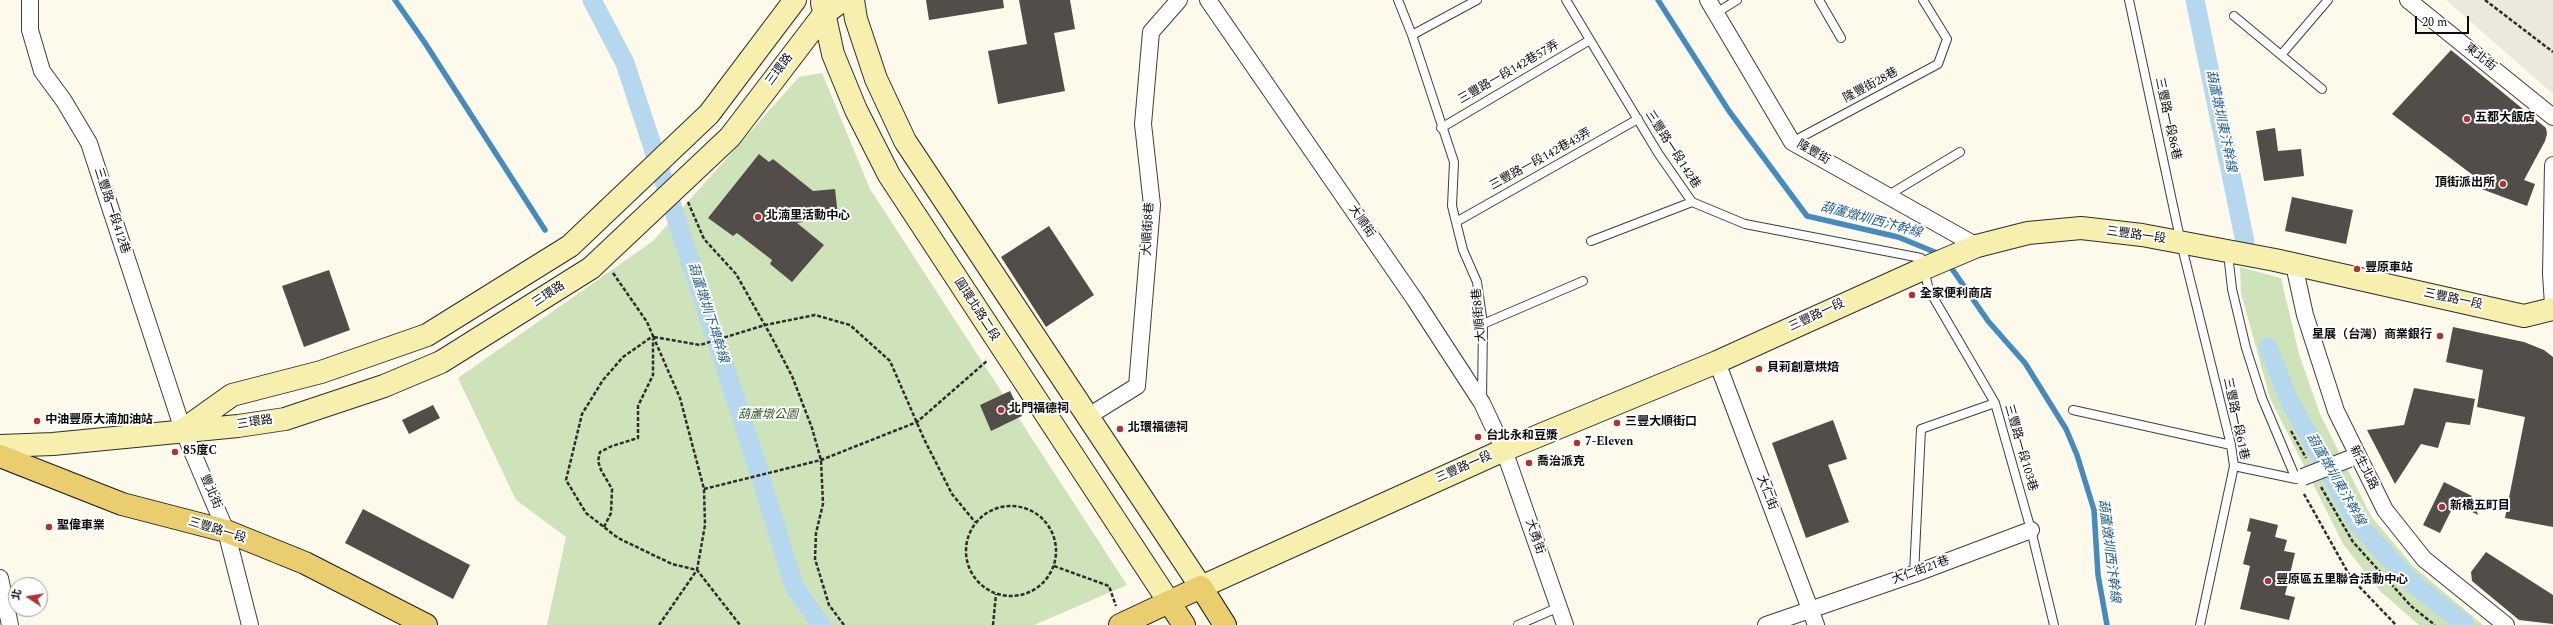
<!DOCTYPE html>
<meta charset="utf-8">
<style>
body{margin:0}
#map{position:relative;width:2553px;height:625px;overflow:hidden;background:#fdfaec;font-family:Spectral,"Noto Sans TC",serif}
canvas{display:block}
.north{position:absolute;left:8px;top:577px;width:40px;height:40px;box-sizing:border-box;background:#fff;border:1px solid #9d9d9d;border-radius:50%;rotate:282deg;font-size:11px;font-weight:700;line-height:16px;text-align:center;color:#0b0b0b}
.north::after{content:'';display:block;margin:auto;width:14px;height:18px;background:#ab3437;clip-path:polygon(50% 0,100% 100%,50% 72%,0 100%)}
.scale{position:absolute;left:2415px;top:16px;width:54px;height:18px;box-sizing:border-box;border:2px solid #0b0b0b;border-top:0;padding-left:5px;font-size:12px;line-height:14px;white-space:nowrap;color:#0b0b0b;-webkit-text-stroke:3px #fff;paint-order:stroke}
</style>
<div id="map">
<canvas width="2553" height="625"></canvas>
<div class="north">北</div>
<div class="scale">20 m</div>
</div>
<script>
const ctx = document.querySelector('canvas').getContext('2d');
ctx.lineJoin = 'round';
function paint(path, color) { ctx.fillStyle = color; ctx.fill(path, 'evenodd'); }
const poly = rows => new Path2D(rows.map(r => 'M' + r).join(''));
function stroke(path, color, width, dash) { ctx.strokeStyle = color; ctx.lineWidth = width; ctx.lineCap = dash ? 'butt' : 'round'; ctx.setLineDash(dash || []); ctx.stroke(path); }
function drawText(font, color, halo, rows, align = 'center') {
  ctx.font = font + ' Spectral,"Noto Sans TC",serif'; ctx.lineWidth = 4; ctx.setLineDash([]); ctx.textBaseline = 'middle'; ctx.strokeStyle = halo; ctx.fillStyle = color; for (const [text, x, y, turn = 0] of rows) {
    ctx.save(); ctx.translate(x, y); ctx.rotate((+turn || 0) * Math.PI / 180); ctx.textAlign = isNaN(turn) ? turn : align; if (halo) ctx.strokeText(text, 0, 0); ctx.fillText(text, 0, 0); ctx.restore();
  }
}
const green = poly([
 [822,73,870,189,1127,585,1034,625,547,625,566,537,516,500,458,378,653,241,799,77],
 [2240,267,2281,278,2299,354,2320,414,2371,516,2413,566,2483,625,2419,625,2380,591,2343,544,2270,398,2241,293]
]);
const plaza = poly([
 [2446,0,2553,0,2553,94]
]);
const stream = poly([
 [395,0,425,43,545,230],
 [1658,0,1729,111,1807,216,1898,237,1942,255],
 [1948,263,1988,321,2025,363,2066,429,2077,455,2094,510,2098,575,2107,625]
]);
const canal = poly([
 [592,0,625,63,752,449,794,586,821,625],
 [2195,0,2245,242],
 [2268,347,2290,402,2358,524,2408,579,2465,625]
]);
const building = poly([
 [926,0,1003,0,1004,8,929,20],
 [1019,0,1070,0,1075,29,1054,33,1065,91,998,104,988,51,1027,44],
 [2451,50,2546,128,2547,134,2545,141,2524,180,2535,184,2527,206,2471,185,2474,176,2392,114],
 [2275,128,2278,151,2301,149,2304,176,2264,181,2256,131],
 [759,154,769,162,773,159,813,191,835,189,838,216,797,223,824,245,792,282,770,264,772,260,737,233,733,236,708,218],
 [2292,197,2353,210,2346,244,2285,231],
 [1049,226,1094,295,1046,327,1001,257],
 [329,270,350,330,304,347,282,286],
 [2453,327,2524,342,2544,350,2553,357,2553,527,2505,518,2525,417,2477,407,2483,370,2446,362],
 [2414,388,2475,399,2470,425,2446,422,2438,448,2421,444,2395,484,2367,430,2404,425],
 [1010,391,1022,416,991,431,980,405],
 [433,405,440,418,409,434,402,420],
 [1833,420,1847,459,1828,465,1849,522,1806,538,1772,443],
 [2444,482,2472,496,2478,515,2455,503,2440,533,2423,525],
 [363,509,470,565,453,599,345,543],
 [2250,518,2278,525,2275,537,2287,540,2284,551,2295,553,2285,595,2295,597,2289,620,2240,609,2250,566,2243,564,2251,532,2247,531],
 [2486,552,2553,595,2553,624,2519,620,2472,581,2471,572]
]);
const path = poly([
 [2485,0,2553,52],
 [688,202,704,239,736,274,771,336,792,376,812,428,821,460,823,504,816,533,815,559,829,605,844,625],
 [613,273,647,322,653,336,623,357,603,380,582,414,566,480,586,513,618,538,672,564,697,570,705,525,704,489,680,398,653,336],
 [654,337,700,345,765,325,815,315,850,325,890,361,924,439,952,494,975,522],
 [2291,431,2306,458],
 [2321,487,2353,542,2411,606,2435,625],
 [704,489,821,460,917,422,988,360],
 [2304,494,2351,578,2396,625],
 '966 551a45 45 0 1 1 90 0a45 45 0 1 1-90 0Z',
 [604,527,611,513,612,489,601,470,598,461,600,452,612,446,638,438,638,406,653,375,653,339],
 [1054,566,1109,586,1116,606],
 [659,625,697,570,740,625],
 [993,625,996,594]
]);
const lane = poly([
 [1398,0,1412,35,1454,162,1452,206,1463,250,1477,282,1483,324,1482,399],
 [1566,0,1658,153,1692,202,1745,224,1921,258,1929,290,1995,403,2031,530,2054,625],
 [1819,0,1841,38],
 [2129,0,2181,243,2231,445,2234,466,2200,625],
 [1716,13,1737,0],
 [2234,16,2281,55],
 [1412,35,1477,0],
 [2322,89,2281,55,2328,0],
 [1441,128,1590,40],
 [1792,142,1938,64,1947,39,1923,0],
 [1887,196,1960,152],
 [1456,222,1638,119],
 [1591,241,1692,202],
 [2228,253,2232,289,2246,348,2262,398,2296,479],
 [1483,324,1583,281],
 [2073,410,2231,445],
 [2234,466,2296,479],
 [1914,574,1921,429,1995,403],
 [1518,625,1559,607]
]);
const street = poly([
 [30,0,30,30,42,71,64,101,89,143,183,430,226,531,250,625],
 [1208,0,1415,300,1482,403,1504,450,1565,625],
 [1708,0,1792,142,1977,246],
 [2408,0,2553,117],
 [2553,165,2551,274,2553,305],
 [2294,265,2305,315,2336,411,2385,510,2424,559,2506,625],
 [1717,362,1816,625],
 [1087,417,1137,386,1152,205,1143,124,1151,32,1179,0],
 [0,578,10,625],
 [1766,625,1914,574,2031,530]
]);
const secondary = poly([
 [853,0,856,19,876,79,905,141,1201,587,1504,450,1717,362,1925,268,1977,246,2028,233,2081,228,2142,235,2275,260,2524,316,2553,309],
 [822,3,833,54,856,110,889,175,1169,602],
 [183,430,232,395,321,372,427,335,570,246,709,114,795,0],
 [0,446,53,444,238,426,285,419,384,386,441,362,591,268,730,137,824,14,843,0]
]);
const primary = poly([
 [0,456,122,504,226,531,305,563,426,625],
 [1169,602,1184,625],
 [1120,625,1201,587,1225,625]
]);
const streetBridge = poly([
 [2303,477,2349,459]
]);
const markers = [
 [2467,119,4,"#ab3437"],
 [2503,184,4,"#ab3437"],
 [758,217,4,"#ab3437"],
 [2357,269,4,"#ab3437"],
 [1912,295,4,"#ab3437"],
 [2440,336,4,"#ab3437"],
 [1759,369,4,"#ab3437"],
 [1001,410,4,"#ab3437"],
 [37,421,4,"#ab3437"],
 [1617,423,4,"#ab3437"],
 [1120,429,4,"#ab3437"],
 [1478,437,4,"#ab3437"],
 [1577,443,4,"#ab3437"],
 [175,452,4,"#ab3437"],
 [1529,463,4,"#ab3437"],
 [2442,507,4,"#ab3437"],
 [49,527,4,"#ab3437"],
 [2268,581,4,"#ab3437"]
];
const streetNames = [
 ["東北街",2480,58,39],
 ["三環路",780,70,-53],
 ["三豐路一段142巷57弄",1509,73,-30],
 ["隆豐街28巷",1871,86,-28],
 ["三豐路一段86巷",2167,119,78],
 ["三豐路一段142巷",1672,150,57],
 ["隆豐街",1813,153,30],
 ["三豐路一段142巷43弄",1541,160,-29],
 ["三豐路一段412巷",111,211,72],
 ["大順街",1361,222,55],
 ["大順街8巷",1149,229,-87],
 ["三豐路一段",2136,236,8],
 ["三環路",549,295,-33],
 ["三豐路一段",2453,300,12],
 ["圓環北路二段",976,310,57],
 ["大順街8巷",1480,315,-95],
 ["三豐路一段",1817,316,-25],
 ["三豐路一段61巷",2235,419,78],
 ["三環路",255,423,-9],
 ["三豐路一段103巷",2020,448,74],
 ["三豐路一段",1464,468,-24],
 ["新生北路",2363,468,63],
 ["豐北街",210,492,67],
 ["大仁街",1766,493,69],
 ["三豐路一段",217,531,17],
 ["大勇街",1534,537,71],
 ["大仁街21巷",1921,571,-20]
];
const poiNames = [
 ["五都大飯店",2475,119],
 ["頂街派出所",2495,184,"right"],
 ["北湳里活動中心",766,217],
 ["豐原車站",2365,269],
 ["全家便利商店",1920,295],
 ["星展（台灣）商業銀行",2432,336,"right"],
 ["貝莉創意烘焙",1767,369],
 ["北門福德祠",1009,410],
 ["中油豐原大湳加油站",45,421],
 ["三豐大順街口",1625,423],
 ["北環福德祠",1128,429],
 ["台北永和豆漿",1486,437],
 ["7-Eleven",1585,443],
 ["85度C",183,452],
 ["喬治派克",1537,463],
 ["新橋五町目",2450,507],
 ["聖偉車業",57,527],
 ["豐原區五里聯合活動中心",2276,581]
];
const parkNames = [
 ["葫蘆墩公園",768,416]
];
const waterNames = [
 ["葫蘆墩圳東汴幹線",2220,121,78],
 ["葫蘆燉圳西汴幹線",1871,221,15],
 ["葫蘆墩圳下埤幹線",707,313,72],
 ["葫蘆墩圳東汴幹線",2335,480,60],
 ["葫蘆燉圳西汴幹線",2108,551,83]
];
paint(green, '#cee3b9');
paint(plaza, '#ebe8dc');
stroke(stream, '#458bbd', 5.5);
stroke(canal, '#b6d8ef', 19);
paint(building, '#524d49');
stroke(lane, '#3e3e3e', 10);
stroke(street, '#3e3e3e', 18);
stroke(secondary, '#2d2d2d', 24);
stroke(primary, '#1c1c1c', 24);
stroke(path, '#2d2d2d', 2.5, [4, 2]);
stroke(lane, '#fff', 8);
stroke(street, '#fff', 16);
stroke(secondary, '#f6efae', 22);
stroke(primary, '#e9cd6f', 22);
stroke(streetBridge, '#3e3e3e', 18, []);
stroke(streetBridge, '#fff', 16);
for (const [x, y, r, color] of markers) { const dot = new Path2D(); dot.arc(x, y, r, 0, 2 * Math.PI); ctx.fillStyle = color; ctx.fill(dot); stroke(dot, '#fff', 1.5); }
drawText('12px', '#0b0b0b', '#fff', streetNames);
drawText('bold 12px', '#0b0b0b', '#fff', poiNames, 'left');
drawText('italic 12px', '#2e5b24', '#fff', parkNames);
drawText('italic 13px', '#235e8e', '#fff', waterNames);
</script>
